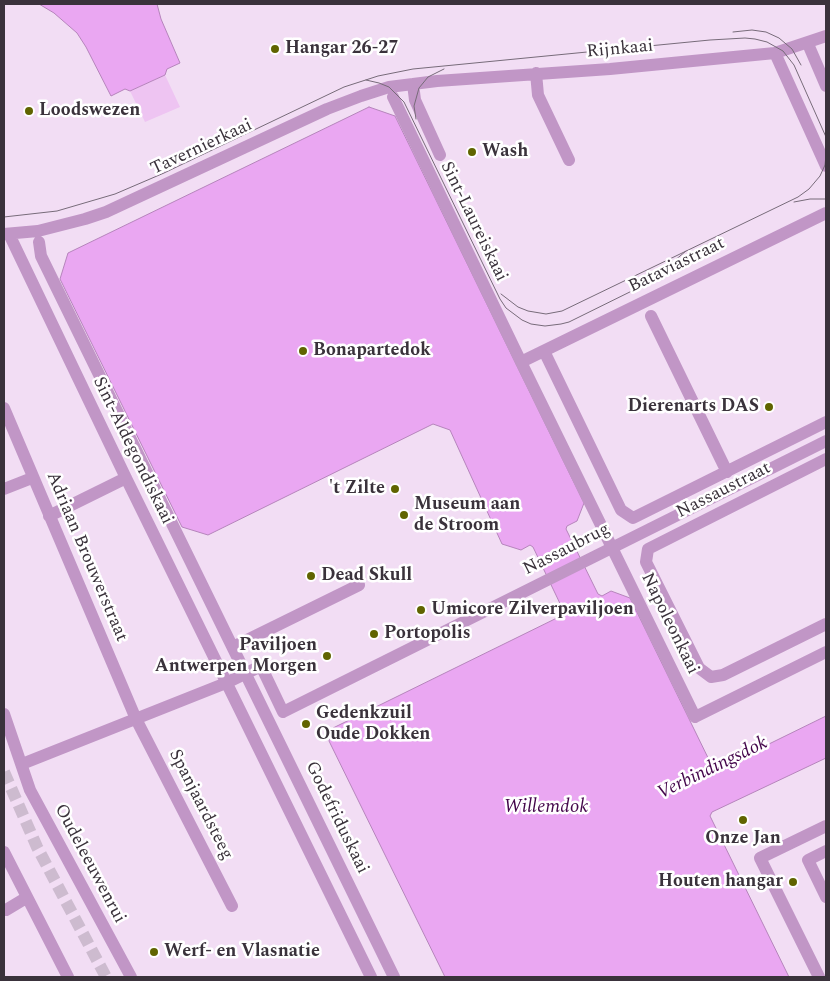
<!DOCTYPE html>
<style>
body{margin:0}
#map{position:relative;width:830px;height:981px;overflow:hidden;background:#f2ddf4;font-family:Spectral,serif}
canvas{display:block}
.frame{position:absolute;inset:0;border:5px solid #3a323b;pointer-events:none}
</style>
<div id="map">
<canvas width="830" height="981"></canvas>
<div class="frame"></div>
</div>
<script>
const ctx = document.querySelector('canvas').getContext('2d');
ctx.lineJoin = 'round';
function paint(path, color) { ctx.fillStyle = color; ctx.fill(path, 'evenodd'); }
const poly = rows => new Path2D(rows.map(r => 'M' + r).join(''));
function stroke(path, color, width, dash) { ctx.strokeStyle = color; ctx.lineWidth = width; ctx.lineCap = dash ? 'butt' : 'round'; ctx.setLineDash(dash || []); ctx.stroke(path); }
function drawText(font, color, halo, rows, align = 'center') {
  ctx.font = font + ' Spectral,serif'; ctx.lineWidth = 5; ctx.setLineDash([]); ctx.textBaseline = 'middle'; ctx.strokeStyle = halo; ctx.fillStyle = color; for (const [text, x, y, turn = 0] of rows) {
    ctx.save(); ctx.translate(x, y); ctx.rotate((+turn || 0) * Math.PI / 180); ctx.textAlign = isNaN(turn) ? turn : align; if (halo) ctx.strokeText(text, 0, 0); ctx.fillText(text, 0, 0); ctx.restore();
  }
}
const green = poly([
 [165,75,180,107,145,122,130,91]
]);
const water = poly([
 [39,4,157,4,161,19,180,63,167,69,165,75,130,91,125,89,111,96,86,47,77,33,54,13,39,4],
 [369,107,395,116,584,503,577,521,567,526,566,529,598,594,602,596,611,591,630,598,713,768,718,769,826,716,826,758,712,812,710,816,789,977,445,977,329,741,333,728,565,614,533,547,530,545,521,550,502,544,450,430,433,424,208,535,182,527,60,279,68,253,369,107]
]);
const majorTunnel = poly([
 [4,772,37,847,106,977]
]);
const minor = poly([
 [808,44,826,86],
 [775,53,826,166],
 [536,73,538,95,569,160],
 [413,84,415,100,440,155],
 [393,97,521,362,695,717,826,652],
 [4,234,38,231,85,219,106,212,327,109,361,96,389,87,437,81,610,69,775,53,826,36],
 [9,234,126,478,371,977],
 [39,242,41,256,394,977],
 [651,316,727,472],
 [544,351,621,510,633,518,826,422],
 [521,362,826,213],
 [4,408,136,719,232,906],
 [826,459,648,549,646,562,699,668,711,677,723,675,826,624],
 [4,489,32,478],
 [49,516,126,478],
 [233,647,359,585],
 [4,714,30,790,131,977],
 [22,764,226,683,261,666,283,712,826,441],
 [826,851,808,860,826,897],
 [4,852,68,977],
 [6,910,26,898],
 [819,977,760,858,826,826]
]);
const tram = poly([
 [733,32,752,30,766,32,779,38,792,49,801,65],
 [366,80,379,83,389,87,404,102,500,299,506,308,522,320,531,324,545,326,561,324,569,322,648,283,686,251],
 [416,119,414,106,419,88,428,77,444,69],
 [794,202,810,199,826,199],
 [4,217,57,211,115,194,164,173,344,87,378,76,413,69,710,40,745,38,755,39,767,42,783,51,794,65,826,137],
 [501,294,518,307,528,311,546,314,562,311,798,197,809,189,820,176,825,165,826,155]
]);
const markers = [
 [275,49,5,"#606400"],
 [29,111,5,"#606400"],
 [472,152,5,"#606400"],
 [303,351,5,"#606400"],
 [769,407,5,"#606400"],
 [395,489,5,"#606400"],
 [404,515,5,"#606400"],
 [311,576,5,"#606400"],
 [421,610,5,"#606400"],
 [374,634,5,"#606400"],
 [327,656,5,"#606400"],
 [306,724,5,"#606400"],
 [743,820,5,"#606400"],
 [793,882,5,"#606400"],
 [154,952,5,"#606400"]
];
const poiNames = [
 ["Hangar 26-27",285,49],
 ["Loodswezen",39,111],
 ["Wash",482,152],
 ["Bonapartedok",313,351],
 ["Dierenarts DAS",759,407,"right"],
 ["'t Zilte",385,489,"right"],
 ["Museum aan",414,505],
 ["de Stroom",414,526],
 ["Dead Skull",321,576],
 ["Umicore Zilverpaviljoen",431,610],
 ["Portopolis",384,634],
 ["Paviljoen",317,646,"right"],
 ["Antwerpen Morgen",317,667,"right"],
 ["Gedenkzuil",316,714],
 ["Oude Dokken",316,735],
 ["Onze Jan",743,839,"center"],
 ["Houten hangar",783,882,"right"],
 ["Werf- en Vlasnatie",164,952]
];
const streetNames = [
 ["Rijnkaai",620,50,-5],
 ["Tavernierkaai",202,148,-25],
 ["Sint-Laureiskaai",473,222,64],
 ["Bataviastraat",677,266,-26],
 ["Sint-Aldegondiskaai",132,451,64],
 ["Nassaustraat",724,491,-27],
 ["Nassaubrug",567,550,-27],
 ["Adriaan Brouwerstraat",86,557,67],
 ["Napoleonkaai",669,624,64],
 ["Spanjaardsteeg",200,805,63],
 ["Godefriduskaai",336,818,64],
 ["Oudeleeuwenrui",89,864,62]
];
const waterNames = [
 ["Verbindingsdok",713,769,-26],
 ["Willemdok",546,808]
];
paint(green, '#eec4f2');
paint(water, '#eaa7f2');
stroke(water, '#b584bb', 1);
stroke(majorTunnel, '#cdbbcf', 12, [12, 6]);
stroke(minor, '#c196c6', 12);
stroke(tram, '#776b79', 1);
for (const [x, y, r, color] of markers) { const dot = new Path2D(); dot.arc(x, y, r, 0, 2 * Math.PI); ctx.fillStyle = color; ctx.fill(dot); stroke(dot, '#fff', 2); }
drawText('bold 18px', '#3a323b', '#fff', poiNames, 'left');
drawText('18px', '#3a323b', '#fff', streetNames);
drawText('italic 19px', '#44064b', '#fff', waterNames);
</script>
